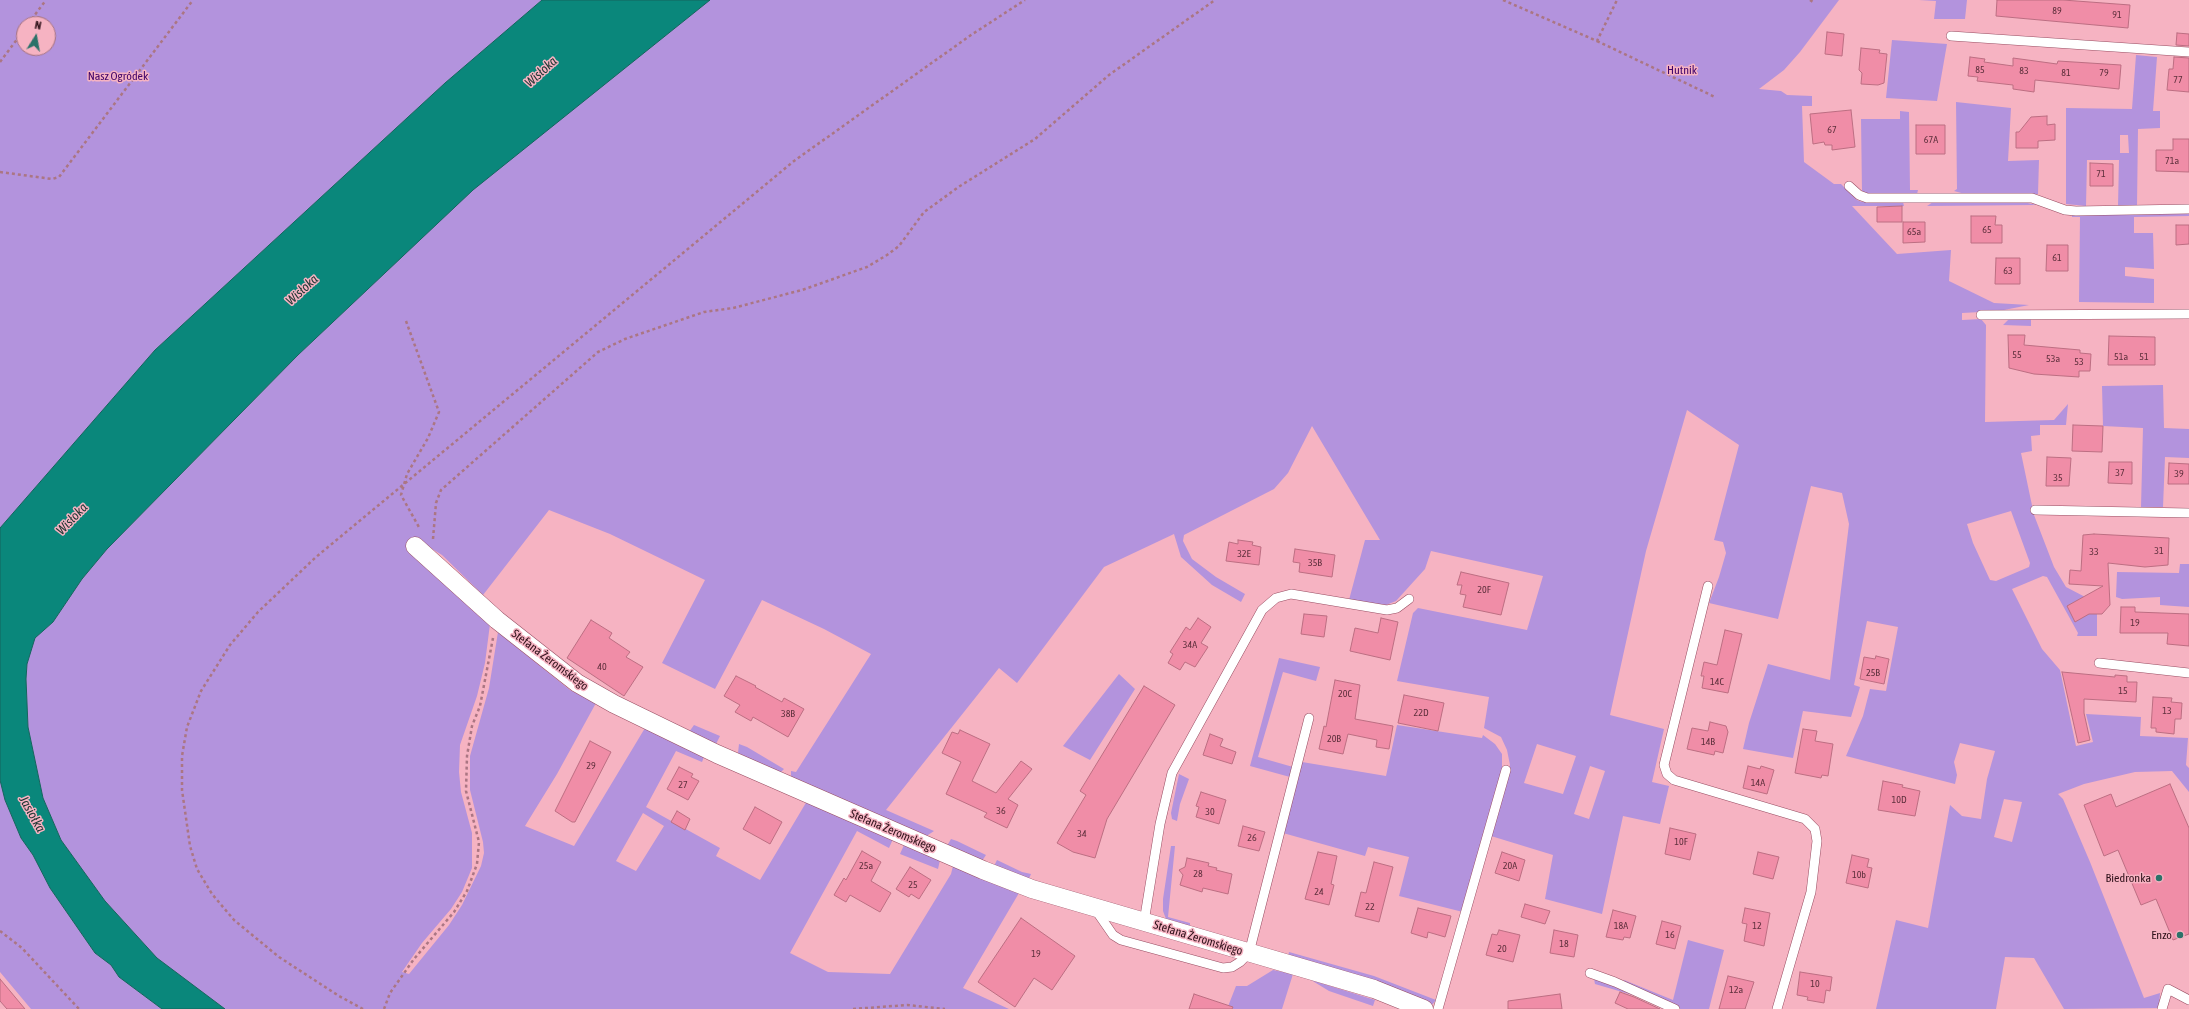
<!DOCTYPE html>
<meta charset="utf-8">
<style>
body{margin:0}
#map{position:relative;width:2189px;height:1009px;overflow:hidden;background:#f6b3c2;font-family:"Asap Condensed",sans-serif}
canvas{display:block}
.north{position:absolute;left:16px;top:16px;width:40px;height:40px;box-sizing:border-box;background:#f6b3c2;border:1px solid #a6727f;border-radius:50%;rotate:11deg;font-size:11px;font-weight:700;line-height:16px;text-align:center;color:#2f111a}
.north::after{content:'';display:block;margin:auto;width:14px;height:18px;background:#2b7269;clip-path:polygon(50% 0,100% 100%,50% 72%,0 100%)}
</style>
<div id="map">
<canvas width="2189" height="1009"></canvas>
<div class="north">N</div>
</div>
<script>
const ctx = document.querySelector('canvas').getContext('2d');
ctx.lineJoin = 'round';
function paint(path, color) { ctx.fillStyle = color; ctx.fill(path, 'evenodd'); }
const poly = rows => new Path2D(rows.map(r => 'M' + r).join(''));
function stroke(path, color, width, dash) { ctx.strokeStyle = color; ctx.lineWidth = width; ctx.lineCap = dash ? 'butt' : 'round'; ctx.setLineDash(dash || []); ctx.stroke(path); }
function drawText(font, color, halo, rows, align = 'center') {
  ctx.font = font + ' "Asap Condensed",sans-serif'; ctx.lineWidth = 3; ctx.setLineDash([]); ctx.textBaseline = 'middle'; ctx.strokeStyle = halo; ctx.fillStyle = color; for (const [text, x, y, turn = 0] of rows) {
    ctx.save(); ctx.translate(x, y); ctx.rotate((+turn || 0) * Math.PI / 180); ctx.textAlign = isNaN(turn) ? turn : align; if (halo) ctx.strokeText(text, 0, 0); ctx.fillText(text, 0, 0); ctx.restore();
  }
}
const green = poly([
 [0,0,542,0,445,83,155,350,0,528],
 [24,24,48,24,48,48,24,48],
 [710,0,1839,0,1800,52,1784,70,1759,89,1781,91,1787,95,1812,96,1812,106,1802,106,1804,162,1834,184,1841,184,1857,200,1862,202,1903,202,1904,206,1852,206,1897,254,1951,250,1949,281,1994,303,2029,305,1999,311,1962,313,1962,320,1981,319,1986,325,1985,422,2054,420,2068,404,2066,425,2040,425,2040,435,2031,436,2032,451,2021,453,2034,515,2054,567,2066,587,2089,599,2097,609,2097,636,2077,636,2078,633,2047,577,2043,576,2012,589,2042,649,2060,670,2076,746,2093,742,2086,714,2141,717,2140,736,2188,738,2186,765,2189,768,2189,792,2172,771,2135,772,2084,784,2058,794,2063,799,2090,862,2144,998,2160,993,2159,1008,2064,1009,2034,958,2005,957,1996,1009,1876,1009,1896,920,1928,928,1950,805,1962,816,1981,819,1987,779,1995,751,1960,743,1954,762,1957,775,1955,784,1846,756,1863,716,1870,689,1886,691,1898,627,1867,621,1854,685,1860,687,1851,717,1803,711,1793,758,1743,749,1749,723,1768,664,1830,680,1849,524,1842,493,1811,486,1778,619,1709,603,1719,577,1726,553,1723,542,1714,540,1739,445,1687,410,1646,551,1610,715,1664,729,1652,782,1669,786,1660,824,1623,816,1602,914,1545,899,1553,855,1491,836,1510,765,1507,750,1501,737,1484,728,1489,697,1397,681,1413,613,1418,608,1527,630,1543,576,1431,551,1425,569,1396,601,1386,605,1349,600,1365,540,1380,540,1312,426,1288,473,1274,489,1184,535,1183,541,1192,559,1216,577,1245,594,1241,602,1212,585,1181,557,1174,534,1104,567,1017,683,999,668,886,810,934,831,925,837,791,777,791,771,796,772,871,654,824,629,762,600,715,689,662,663,705,580,610,534,549,510,483,595,442,555,416,539,416,554,471,609,490,624,485,663,477,696,460,745,459,772,461,792,472,833,472,868,462,892,451,909,422,943,402,972,409,974,449,925,462,905,481,866,484,853,483,842,470,790,470,756,489,688,498,632,570,690,596,703,557,774,525,826,574,846,645,728,704,757,702,762,676,751,646,807,720,848,716,856,760,880,807,801,893,839,889,848,857,831,790,953,828,972,890,974,951,874,953,866,1019,893,963,988,1009,1009,225,1009,157,958,105,901,61,840,43,798,28,727,26,679,27,664,35,637,53,622,82,579,107,549,298,355,473,189],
 [2011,511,2030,563,2029,567,1996,581,1990,580,1973,543,1967,524],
 [1537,744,1576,756,1563,794,1524,783],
 [1590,766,1605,771,1589,819,1574,814],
 [2004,799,2022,802,2012,842,1994,837],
 [643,813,664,826,636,871,616,861],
 [1919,0,1967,0,1965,19,1934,19,1936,1],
 [1892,40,1947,44,1937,101,1886,98],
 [2136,55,2157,57,2153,111,2160,111,2160,128,2138,129,2137,206,2118,206,2119,160,2087,160,2086,206,2066,204,2066,108,2132,109],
 [2120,135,2128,135,2129,153,2120,153],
 [1956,102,2011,108,2008,161,2039,160,2038,194,1965,194,1954,191,1957,189],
 [1900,111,1909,112,1910,190,1918,190,1917,194,1871,194,1862,192,1861,119,1900,119],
 [2018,201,2037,205,1927,206,1933,202],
 [2189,214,2189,216,2134,217,2134,233,2153,233,2154,269,2125,267,2125,276,2154,279,2154,303,2079,302,2080,217,2072,217,2072,215],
 [2031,317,2031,326,2003,325,2009,319],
 [2163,385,2164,428,2189,429,2189,458,2165,457,2163,507,2141,507,2143,428,2103,426,2102,386],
 [2180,564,2189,564,2189,607,2160,605,2160,597,2122,599,2116,597,2117,572,2179,573],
 [1279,658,1320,667,1316,681,1283,672,1258,757,1293,767,1290,777,1250,766],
 [1119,674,1135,689,1090,760,1063,746],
 [694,725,720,736,716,744,689,732],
 [1397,725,1482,738,1483,735,1495,744,1502,754,1502,772,1463,912,1399,896,1409,857,1368,847,1365,856,1283,833,1302,762,1386,776],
 [739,744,747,747,784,769,780,773,738,753],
 [1179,774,1189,779,1180,804,1177,821,1172,819,1171,813],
 [0,780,5,800,21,838,33,855,50,888,95,953,111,965,119,977,162,1009,31,1009,0,972],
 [951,839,957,841,986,855,982,861,947,846],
 [904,845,940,860,938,869,900,854],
 [1171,846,1175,846,1168,917,1190,923,1190,928,1166,919,1163,911,1163,899],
 [997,860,1022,872,1031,874,1028,881,994,866],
 [1688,940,1724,950,1709,1009,1680,1009,1623,982,1624,980,1673,1000],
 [1289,952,1374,976,1436,1000,1431,1006,1288,957],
 [1273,970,1293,974,1282,1009,1227,1009,1236,986,1247,986],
 [1594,979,1637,995,1666,1009,1636,996,1595,984],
 [1311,980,1375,1000,1373,1006,1329,991]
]);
const water = poly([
 [542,0,710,0,473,190,298,355,107,549,82,579,53,622,35,638,27,664,26,679,28,727,43,798,61,840,105,901,157,958,225,1009,162,1009,119,977,111,965,95,953,50,888,33,855,21,838,5,800,0,780,0,528,155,350,445,83,542,0]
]);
const building = poly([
 [1997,0,2063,0,2130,5,2128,28,1996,16,1997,0],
 [1827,32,1844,34,1842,56,1825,54,1827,32],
 [2177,33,2189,34,2189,46,2176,45,2177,33],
 [1861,48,1880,50,1879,53,1887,54,1884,83,1878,85,1861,84,1862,73,1859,70,1861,48],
 [1970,57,1985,59,1984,62,2013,66,2013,58,2057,64,2058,61,2121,65,2119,89,2035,80,2034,92,2013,89,2013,85,1977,81,1978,77,1968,76,1970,57],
 [2174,57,2189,58,2189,92,2167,90,2169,69,2173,69,2174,57],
 [1851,110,1855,147,1832,150,1832,145,1825,145,1824,142,1813,144,1810,114,1851,110],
 [2047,116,2047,125,2055,124,2055,140,2038,141,2038,148,2016,148,2016,132,2019,132,2031,117,2047,116],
 [1916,125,1945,125,1945,154,1916,154,1916,125],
 [2173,139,2189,139,2189,172,2156,171,2156,150,2173,150,2173,139],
 [2090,163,2113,164,2113,186,2090,186,2090,163],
 [1902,206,1902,222,1877,222,1877,207,1902,206],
 [1971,216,1996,216,1995,225,2002,225,2002,243,1971,243,1971,216],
 [1903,222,1925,222,1925,242,1903,243,1903,222],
 [2176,225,2189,225,2189,244,2176,245,2176,225],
 [2047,245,2068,245,2068,271,2046,271,2047,245],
 [1996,258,2020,258,2020,284,1995,284,1996,258],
 [2008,335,2025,335,2024,345,2080,350,2080,353,2091,354,2090,371,2079,371,2079,377,2034,374,2009,368,2008,335],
 [2109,336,2155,337,2155,365,2108,365,2109,336],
 [2073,425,2103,426,2102,452,2072,451,2073,425],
 [2047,457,2071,458,2069,486,2046,486,2047,457],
 [2109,462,2132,462,2132,484,2108,483,2109,462],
 [2169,463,2189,464,2189,484,2168,484,2169,463],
 [2094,534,2169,538,2168,565,2145,567,2108,563,2110,605,2102,614,2089,614,2075,622,2067,606,2103,586,2069,584,2070,570,2081,571,2083,535,2094,534],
 [1238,540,1253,542,1252,545,1261,547,1259,565,1226,561,1229,542,1238,544,1238,540],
 [1295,549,1335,555,1332,577,1299,572,1300,563,1293,562,1295,549],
 [1461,572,1509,583,1501,615,1463,607,1466,595,1460,594,1462,585,1457,585,1461,572],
 [2121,607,2135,607,2135,612,2189,614,2189,646,2167,644,2168,633,2120,633,2121,607],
 [1304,614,1327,616,1324,637,1301,634,1304,614],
 [1198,618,1211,627,1201,643,1208,647,1195,667,1185,662,1180,670,1168,663,1173,654,1170,652,1186,627,1190,630,1198,618],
 [1381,618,1398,622,1390,660,1350,651,1355,628,1378,633,1381,618],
 [591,620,612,633,609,638,630,652,626,657,643,667,624,696,567,658,591,620],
 [1725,630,1742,634,1728,693,1702,688,1704,676,1701,676,1704,662,1717,665,1725,630],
 [1876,656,1889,659,1884,684,1860,679,1864,657,1875,659,1876,656],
 [2062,672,2115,677,2115,675,2127,676,2127,682,2137,682,2136,702,2084,699,2084,713,2090,740,2078,743,2062,672],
 [736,676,756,686,755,687,782,702,784,698,804,709,788,737,753,717,751,721,735,712,740,705,724,696,736,676],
 [1335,680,1360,685,1355,719,1393,726,1389,749,1376,747,1377,740,1348,734,1343,754,1319,749,1324,726,1326,727,1335,680],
 [1144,686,1175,705,1107,819,1095,858,1073,852,1057,843,1086,795,1080,791,1144,686],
 [1404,695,1444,703,1438,731,1398,723,1404,695],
 [2153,697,2172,698,2171,702,2182,703,2181,719,2175,719,2174,734,2156,732,2156,728,2151,728,2153,697],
 [1710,722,1726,726,1728,732,1723,753,1715,751,1714,755,1687,749,1692,728,1708,731,1710,722],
 [1803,729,1817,731,1815,741,1833,744,1828,776,1822,775,1821,778,1795,773,1803,729],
 [960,730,990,744,972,781,996,793,1021,761,1032,769,1008,799,1018,805,1007,828,984,817,987,813,946,794,961,762,942,753,952,732,958,734,960,730],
 [1210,734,1223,739,1220,746,1236,752,1232,764,1203,755,1210,734],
 [590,741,611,752,575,822,572,822,555,811,590,741],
 [1748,766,1760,769,1761,766,1774,770,1767,794,1743,788,1748,766],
 [679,767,693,774,691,777,699,781,688,800,667,789,679,767],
 [1883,781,1903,785,1902,787,1920,791,1915,816,1878,810,1883,781],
 [2170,784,2189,828,2189,934,2173,940,2156,899,2141,905,2118,850,2104,856,2084,805,2111,794,2116,807,2170,784],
 [1201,792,1226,800,1219,824,1196,817,1199,807,1196,806,1201,792],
 [755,807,782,822,770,844,743,829,755,807],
 [677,811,690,819,685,830,671,822,677,811],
 [1243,826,1265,832,1259,851,1238,846,1243,826],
 [1670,828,1696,834,1690,860,1665,854,1670,828],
 [862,851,881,862,871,881,891,893,880,912,850,895,846,902,834,895,844,878,846,880,862,851],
 [1318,852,1337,856,1331,884,1334,885,1329,905,1305,899,1318,852],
 [1502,852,1525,860,1519,881,1495,873,1502,852],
 [1758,852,1779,857,1773,879,1753,874,1758,852],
 [1852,855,1869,859,1867,867,1872,868,1868,888,1846,883,1852,855],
 [1187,858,1209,863,1208,866,1217,868,1216,870,1232,874,1228,894,1203,888,1202,892,1180,885,1183,875,1179,870,1185,867,1187,858],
 [1374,862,1393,867,1379,922,1355,916,1361,892,1366,893,1374,862],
 [910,867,931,880,919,899,911,894,909,897,896,889,910,867],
 [1525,904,1550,911,1545,924,1521,917,1525,904],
 [1418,908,1451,916,1445,937,1428,932,1427,938,1411,933,1418,908],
 [1745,908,1770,913,1764,946,1744,941,1747,924,1742,923,1745,908],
 [1613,910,1636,916,1630,938,1624,937,1623,940,1606,937,1613,910],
 [1021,918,1075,956,1052,990,1034,978,1015,1007,978,982,1021,918],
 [1662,921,1681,926,1675,949,1656,944,1662,921],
 [1499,930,1520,935,1513,962,1486,955,1492,934,1497,935,1499,930],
 [1554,930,1578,935,1574,957,1550,953,1554,930],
 [1800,972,1832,977,1830,991,1826,990,1824,1003,1807,1000,1808,997,1797,995,1800,972],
 [1728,976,1754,982,1745,1009,1719,1009,1728,976],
 [0,979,25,1009,7,1009,0,1001,0,979],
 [1620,992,1634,997,1660,1009,1628,1009,1615,1003,1620,992],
 [1194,994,1233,1007,1232,1009,1189,1009,1194,994],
 [1560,994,1562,1009,1508,1009,1508,1001,1560,994]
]);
const path = poly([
 [1503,0,1597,41,1617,0],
 [1810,0,1813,2],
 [28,24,46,0],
 [1597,41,1715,97],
 [0,62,24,30],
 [0,172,52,179,59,177,193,0],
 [406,321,439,412,428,438,407,474,401,495,420,529],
 [433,539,436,503,441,490,598,352,625,339,704,312,733,308,802,290,867,267,887,255,899,246,924,212,960,186,1035,139,1109,75,1215,0],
 [0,931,22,948,79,1009],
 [363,1009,339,996,279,957,234,920,212,894,197,869,190,846,182,790,182,756,187,727,201,691,230,645,258,612,316,557,794,161,971,35,1025,0],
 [384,1009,390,993,414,959,454,912,467,891,477,864,479,842,466,791,467,756,472,726,480,706,493,638],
 [853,1009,907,1005,945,1009]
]);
const service = poly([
 [1951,36,2189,52],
 [1849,186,1859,195,1867,198,2032,198,2065,210,2076,211,2189,209],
 [1981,315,2189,314],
 [2035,510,2189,513],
 [1708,586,1664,765,1667,774,1674,780,1805,819,1815,829,1817,841,1811,892,1777,1009],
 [2099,663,2189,673],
 [1095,909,1113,935,1121,940,1223,968,1232,967,1240,962,1249,953,1309,718],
 [1144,922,1160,824,1172,773,1262,610,1276,598,1291,594,1387,610,1397,608,1409,599],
 [1590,973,1615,982,1675,1009],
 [1438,1009,1506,770],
 [2162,1009,2168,989,2189,1000]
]);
const minor = poly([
 [415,546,497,620,577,683,614,704,717,754,983,870,1032,889,1374,989,1424,1009]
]);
const markers = [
 [2159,878,4,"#2b7269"],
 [2180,935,4,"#2b7269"]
];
const numberNames = [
 ["89",2057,11],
 ["91",2117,15],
 ["85",1980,70],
 ["83",2024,71],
 ["81",2066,73],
 ["79",2104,73],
 ["77",2178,80],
 ["67",1832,130],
 ["67A",1931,140],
 ["71a",2172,161],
 ["71",2101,174],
 ["65",1987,230],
 ["65a",1914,232],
 ["61",2057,258],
 ["63",2008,271],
 ["55",2017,355],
 ["51a",2121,357],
 ["51",2144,357],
 ["53a",2053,359],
 ["53",2079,362],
 ["37",2120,473],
 ["39",2179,474],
 ["35",2058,478],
 ["31",2159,551],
 ["33",2094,552],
 ["32E",1244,554],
 ["35B",1315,563],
 ["20F",1484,590],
 ["19",2135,623],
 ["34A",1190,645],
 ["40",602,667],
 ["25B",1873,673],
 ["14C",1717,682],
 ["15",2123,691],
 ["20C",1345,694],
 ["13",2167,711],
 ["22D",1421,713],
 ["38B",788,714],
 ["20B",1334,739],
 ["14B",1708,742],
 ["29",591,766],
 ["14A",1758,783],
 ["27",683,785],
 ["10D",1899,800],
 ["36",1001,811],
 ["30",1210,812],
 ["34",1082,834],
 ["26",1252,838],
 ["10F",1681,842],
 ["25a",866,866],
 ["20A",1510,866],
 ["28",1198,874],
 ["10b",1859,875],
 ["25",913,885],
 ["24",1319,892],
 ["22",1370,907],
 ["18A",1621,926],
 ["12",1757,926],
 ["16",1670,935],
 ["18",1564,944],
 ["20",1502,949],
 ["19",1036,954],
 ["10",1815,984],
 ["12a",1736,990]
];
const parkNames = [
 ["Hutnik",1682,70],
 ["Nasz Ogródek",118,76]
];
const streetNames = [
 ["Stefana Żeromskiego",550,660,37],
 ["Stefana Żeromskiego",893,831,23],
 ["Stefana Żeromskiego",1198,938,17]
];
const poiNames = [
 ["Biedronka",2151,878],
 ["Enzo",2172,935]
];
const waterNames = [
 ["Wisłoka",541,72,-42],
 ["Wisłoka",302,290,-42],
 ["Wisłoka",72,519,-46],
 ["Jasiołka",32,814,61]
];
paint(green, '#b393dd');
paint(water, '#0a877b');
stroke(water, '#15645e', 1);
paint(building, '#f08da7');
stroke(building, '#bc6e82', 1);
stroke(service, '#984d62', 10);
stroke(minor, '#984d62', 19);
stroke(path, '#ab7683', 2.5, [3, 3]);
stroke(service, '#fff', 9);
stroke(minor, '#fff', 18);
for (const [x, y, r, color] of markers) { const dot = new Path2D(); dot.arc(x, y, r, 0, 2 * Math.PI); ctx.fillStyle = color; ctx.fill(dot); stroke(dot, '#f6b3c2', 1.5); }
drawText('10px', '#5f303d', null, numberNames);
drawText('12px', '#3f0369', '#f6b3c2', parkNames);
drawText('12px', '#2f111a', '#f6b3c2', streetNames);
drawText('12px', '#2f111a', '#f6b3c2', poiNames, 'right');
drawText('italic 13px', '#203734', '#f6b3c2', waterNames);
</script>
